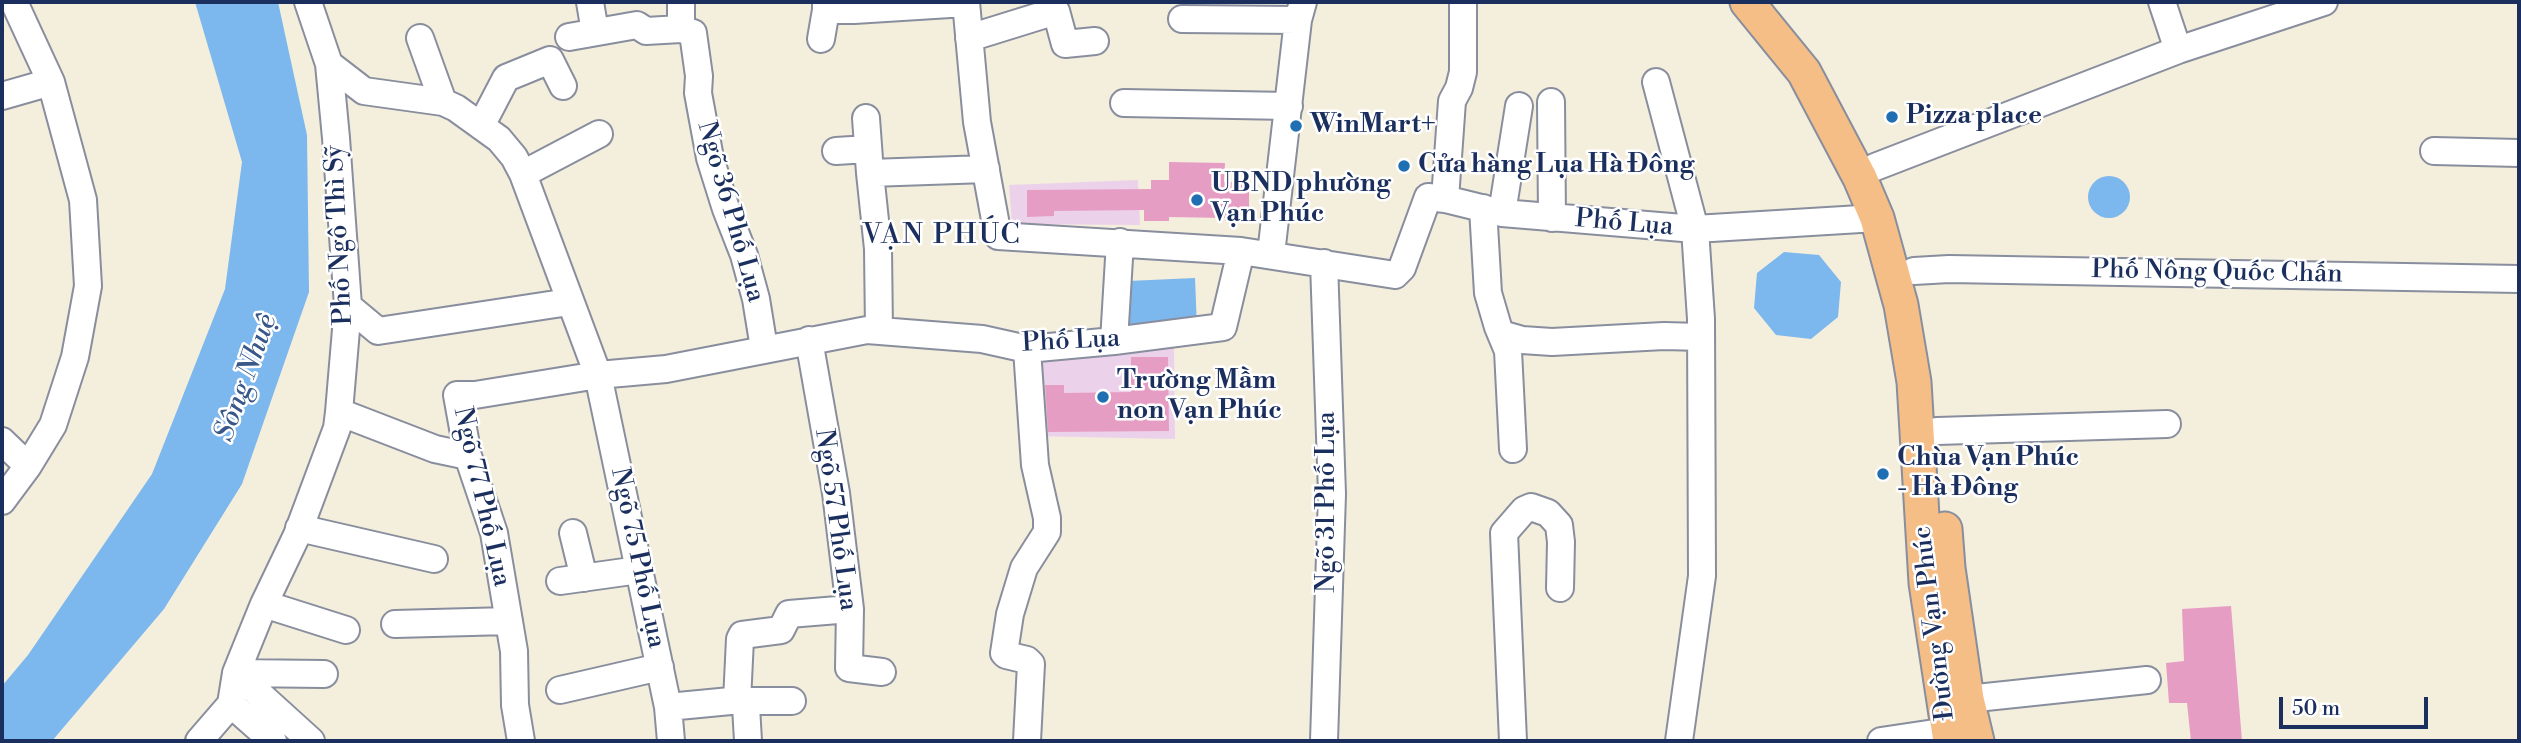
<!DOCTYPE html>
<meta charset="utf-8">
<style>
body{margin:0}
#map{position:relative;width:2521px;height:743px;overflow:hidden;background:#f4eedc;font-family:"Libre Bodoni",serif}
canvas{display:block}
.frame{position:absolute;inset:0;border:4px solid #1b2f5e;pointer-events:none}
.scale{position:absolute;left:2279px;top:697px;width:149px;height:32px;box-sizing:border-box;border:4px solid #1b2f5e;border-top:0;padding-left:9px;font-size:21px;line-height:24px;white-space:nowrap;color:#1b2f5e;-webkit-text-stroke:5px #fff;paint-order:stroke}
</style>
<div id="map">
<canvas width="2521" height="743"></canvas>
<div class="frame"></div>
<div class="scale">50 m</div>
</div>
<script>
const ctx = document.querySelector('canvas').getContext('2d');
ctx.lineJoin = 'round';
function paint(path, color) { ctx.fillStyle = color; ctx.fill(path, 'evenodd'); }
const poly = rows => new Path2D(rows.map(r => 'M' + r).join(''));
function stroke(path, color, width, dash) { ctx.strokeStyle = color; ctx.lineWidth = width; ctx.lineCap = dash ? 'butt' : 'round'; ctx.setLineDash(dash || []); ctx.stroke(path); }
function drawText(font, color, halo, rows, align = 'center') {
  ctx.font = font + ' "Libre Bodoni",serif'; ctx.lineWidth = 5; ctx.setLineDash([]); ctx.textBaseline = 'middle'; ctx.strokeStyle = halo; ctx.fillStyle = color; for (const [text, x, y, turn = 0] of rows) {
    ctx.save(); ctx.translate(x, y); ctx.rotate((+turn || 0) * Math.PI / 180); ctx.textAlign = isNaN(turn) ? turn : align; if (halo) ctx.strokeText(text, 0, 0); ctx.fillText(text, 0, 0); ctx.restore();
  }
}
const built = poly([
 [1138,180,1140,225,1012,224,1009,185],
 [1174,348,1175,439,1032,436,1031,357]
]);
const water = poly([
 [195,2,278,2,307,135,309,292,242,484,164,609,52,741,2,741,2,686,28,655,152,474,225,289,242,162],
 '2088 197a21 21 0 1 1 42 0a21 21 0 1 1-42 0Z',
 [1784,252,1819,255,1841,282,1838,317,1811,339,1776,335,1754,308,1757,273],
 [1195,278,1197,328,1130,331,1128,281]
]);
const building = poly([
 [1169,162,1225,163,1224,182,1242,182,1242,192,1249,192,1249,222,1225,221,1225,218,1169,217,1169,221,1144,221,1144,210,1054,211,1054,216,1027,217,1027,190,1151,189,1151,180,1169,180],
 [1131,357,1168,357,1169,431,1048,432,1045,385,1064,385,1064,393,1131,392],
 [2231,606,2242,741,2191,741,2187,703,2169,703,2166,663,2184,661,2182,609]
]);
const minor = poly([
 [590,2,595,32],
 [681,2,681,29,693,33,699,76,698,93,710,158,726,209,744,255,756,299,764,348],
 [826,2,826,10,854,10,966,3],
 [966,2,977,122,998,236,1241,251],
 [2162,2,2178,50,2324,2],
 [1182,19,1298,20],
 [569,37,637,25,646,31,681,29],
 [420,38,443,102],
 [969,38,1056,11,1065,44,1095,41],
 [821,39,826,10],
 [329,64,364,91,443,102,456,108,499,139,514,157,523,174,598,375,668,707,671,741],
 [1656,82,1695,229,1701,319,1702,576,1679,741],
 [2,96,51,82],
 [1551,102,1552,218],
 [1124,103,1289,106],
 [866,118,870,173],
 [481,126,506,78,550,60,563,86],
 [836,151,868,149],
 [2434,151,2519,153],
 [1875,167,2178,50],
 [523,174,599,134],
 [1445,199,1452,101,1459,88,1463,72,1463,2],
 [1483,208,1488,293,1498,327,1508,351,1513,449],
 [1502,213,1519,106],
 [1271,254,1298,20,1303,2],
 [1914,271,1949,269,2519,279],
 [348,306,378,331,569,302],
 [879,331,878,249,870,173,986,169],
 [1501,334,1522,340,1552,342,1664,336,1701,337],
 [809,340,836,493,850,609,849,668,882,672],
 [1114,341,1120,242],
 [339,412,435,449,468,456],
 [1937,431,2167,424],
 [2,441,28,466],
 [2,501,28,466,53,425,75,357,88,286,83,200,51,82,14,2],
 [299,528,434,559],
 [573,533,584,578],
 [560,581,639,570],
 [264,604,346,630],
 [395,624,509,621],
 [236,673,311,741],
 [236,673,324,674],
 [560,690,660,667],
 [1967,699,2147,680],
 [737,701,740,639,742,635,781,630,789,614,850,609],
 [743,701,792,701],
 [231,704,236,673,264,604,297,535,337,428,339,412,348,306,336,138,329,64,308,2],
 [231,704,273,741],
 [668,707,741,700,746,706,748,741],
 [199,741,231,704],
 [521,741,515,705,514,651,494,533,468,456,457,395,475,395,598,375,666,369,867,330,982,339,1027,349,1114,341,1223,327,1241,251,1395,275,1402,268,1428,197,1445,199,1502,213,1695,229,1877,218],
 [1027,741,1031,664,1027,660,1006,655,1004,653,1010,614,1024,568,1047,532,1047,518,1035,465,1027,349],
 [1324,741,1332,494,1324,263],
 [1513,741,1504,533,1524,510,1531,507,1548,513,1559,525,1561,542,1560,588],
 [1881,741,1948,731]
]);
const major = poly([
 [1747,2,1804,72,1860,178,1877,218,1901,305,1914,382,1926,583,1950,741],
 [1945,529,1948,568,1967,699,1977,741]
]);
const markers = [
 [1892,117,7,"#1f6fb2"],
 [1296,126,7,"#1f6fb2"],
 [1404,166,7,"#1f6fb2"],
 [1197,200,7,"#1f6fb2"],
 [1103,397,7,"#1f6fb2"],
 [1883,474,7,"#1f6fb2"]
];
const poiNames = [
 ["Pizza place",1906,117],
 ["WinMart+",1310,126],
 ["Cửa hàng Lụa Hà Đông",1418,166],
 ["UBND phường",1211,185],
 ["Vạn Phúc",1211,215],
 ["Trường Mầm",1117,382],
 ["non Vạn Phúc",1117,412],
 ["Chùa Vạn Phúc",1897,459],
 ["- Hà Đông",1897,489]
];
const streetNames = [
 ["Ngõ 36 Phố Lụa",730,212,74],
 ["Phố Lụa",1624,224,5],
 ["Phố Ngô Thì Sỹ",340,235,-93],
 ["Phố Nông Quốc Chấn",2217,273,1],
 ["Phố Lụa",1071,342,-3],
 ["Ngõ 77 Phố Lụa",481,497,77],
 ["Ngõ 31 Phố Lụa",1328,502,-90],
 ["Ngõ 57 Phố Lụa",835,520,82],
 ["Ngõ 75 Phố Lụa",637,558,78],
 ["Đường Vạn Phúc",1935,623,-97]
];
const neighbourhoodNames = [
 ["VẠN PHÚC",942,236]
];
const waterNames = [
 ["Sông Nhuệ",247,378,-70]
];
paint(built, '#ecd1ea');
paint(water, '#7cb7ed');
paint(building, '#e69dc3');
stroke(minor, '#888e9d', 30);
stroke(major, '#888e9d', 37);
stroke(minor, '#fff', 26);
stroke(major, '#f5be86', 33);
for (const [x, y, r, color] of markers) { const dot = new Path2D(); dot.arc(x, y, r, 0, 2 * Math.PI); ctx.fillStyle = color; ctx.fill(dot); stroke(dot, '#fff', 2.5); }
drawText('bold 26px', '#1b2f5e', '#fff', poiNames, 'left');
drawText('26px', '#1b2f5e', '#fff', streetNames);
ctx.letterSpacing = '2px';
drawText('28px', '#1b2f5e', '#fff', neighbourhoodNames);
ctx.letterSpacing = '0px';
drawText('italic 28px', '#385889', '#fff', waterNames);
</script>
